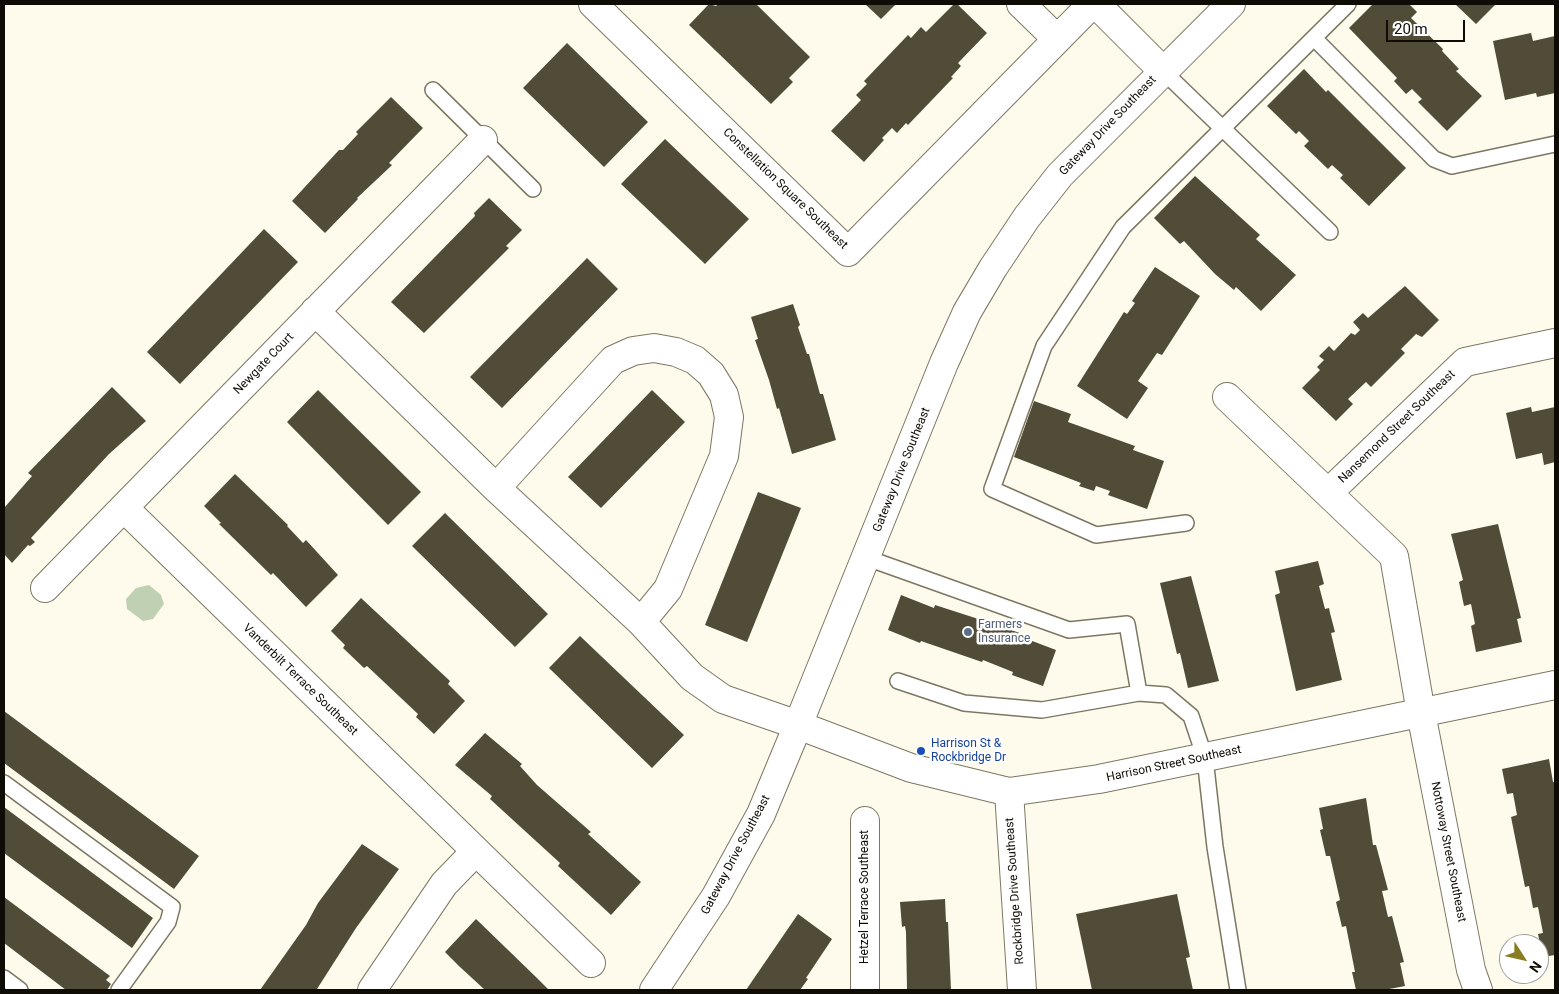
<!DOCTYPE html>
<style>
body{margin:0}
#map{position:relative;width:1559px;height:994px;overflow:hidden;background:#fefaec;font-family:Roboto,sans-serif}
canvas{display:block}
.frame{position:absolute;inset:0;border:5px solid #0f0c05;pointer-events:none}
.north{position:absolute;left:1499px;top:934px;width:50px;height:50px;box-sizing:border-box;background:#fff;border:1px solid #9f9e9b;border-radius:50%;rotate:125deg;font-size:14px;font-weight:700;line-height:20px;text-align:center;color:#0f0c05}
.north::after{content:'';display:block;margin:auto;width:18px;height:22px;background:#897c21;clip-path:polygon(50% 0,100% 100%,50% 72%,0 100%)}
.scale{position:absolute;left:1386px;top:20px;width:79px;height:22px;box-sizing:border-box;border:2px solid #0f0c05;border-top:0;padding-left:6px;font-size:15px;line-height:18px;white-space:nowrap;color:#0f0c05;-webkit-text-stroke:4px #fff;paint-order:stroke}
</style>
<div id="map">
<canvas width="1559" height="994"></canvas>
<div class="frame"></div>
<div class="north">N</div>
<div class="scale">20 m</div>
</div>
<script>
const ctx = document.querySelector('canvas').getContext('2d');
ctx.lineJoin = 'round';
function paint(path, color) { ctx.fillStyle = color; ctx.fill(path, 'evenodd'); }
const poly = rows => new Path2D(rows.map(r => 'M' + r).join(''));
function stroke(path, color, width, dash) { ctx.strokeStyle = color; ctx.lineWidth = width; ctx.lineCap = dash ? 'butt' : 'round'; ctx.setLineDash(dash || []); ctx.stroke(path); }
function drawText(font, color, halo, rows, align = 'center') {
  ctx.font = font + ' Roboto,sans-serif'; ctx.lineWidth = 5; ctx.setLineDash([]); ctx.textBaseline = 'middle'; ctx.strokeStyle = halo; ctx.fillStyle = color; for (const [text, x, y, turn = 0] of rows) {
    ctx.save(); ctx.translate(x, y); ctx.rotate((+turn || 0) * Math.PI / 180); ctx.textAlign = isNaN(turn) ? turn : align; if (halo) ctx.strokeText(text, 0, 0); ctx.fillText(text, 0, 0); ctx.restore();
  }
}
const green = poly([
 [149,585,161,595,164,604,153,619,143,621,127,609,126,599,136,588]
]);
const building = poly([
 [709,4,716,6,718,4,756,4,810,57,789,78,793,82,771,104,689,25],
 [865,4,896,4,881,19],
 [954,4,957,4,987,33,958,63,961,66,951,77,953,78,908,125,906,123,897,133,892,128,882,138,884,140,864,162,831,131,861,100,856,95,867,84,864,81,908,35,911,38,921,27,926,32],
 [1373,4,1409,4,1417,12,1411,18,1443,49,1442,51,1459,69,1456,71,1482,96,1447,131,1418,102,1422,99,1412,89,1406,94,1394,81,1397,78,1349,28],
 [1455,4,1496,4,1476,24],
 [1531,33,1533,41,1555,36,1555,93,1537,97,1536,93,1505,100,1493,41],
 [567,43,648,122,604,167,523,88],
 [1304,69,1326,92,1328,90,1406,168,1369,206,1340,178,1343,175,1332,165,1328,169,1304,146,1309,141,1299,131,1296,134,1267,106],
 [391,97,423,128,389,163,392,165,390,167,357,198,358,199,325,233,292,201,339,150,343,150,358,134,356,132],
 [665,139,749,219,705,264,621,184],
 [1195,176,1260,235,1256,239,1296,275,1261,311,1236,287,1234,290,1215,274,1184,241,1180,244,1154,218],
 [489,198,522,230,506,246,509,248,424,333,391,302,475,216,474,213],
 [264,229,298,262,180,384,147,352],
 [587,258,618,289,502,408,470,377],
 [1155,267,1200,296,1162,355,1157,353,1138,381,1148,388,1127,419,1077,386,1124,312,1127,314,1135,303,1132,301],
 [1405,286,1439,320,1422,337,1416,334,1401,349,1405,353,1371,387,1366,382,1348,399,1353,404,1336,421,1302,388,1320,370,1317,367,1324,360,1319,356,1329,346,1334,351,1351,333,1355,335,1360,330,1353,322,1363,313,1368,318],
 [793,304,800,325,798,327,807,354,809,354,820,394,823,394,836,440,792,454,779,408,777,409,769,380,755,340,758,339,751,317],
 [112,387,146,421,109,454,31,538,35,542,30,546,28,545,12,563,4,554,4,508,32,476,28,473],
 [318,390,421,492,388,525,287,422],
 [652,390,685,422,601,508,568,477],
 [1034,401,1071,414,1068,422,1135,446,1133,450,1164,461,1147,509,1108,495,1110,491,1096,486,1094,491,1079,486,1081,483,1014,457],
 [1531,407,1532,412,1555,407,1555,462,1544,465,1542,453,1516,459,1506,413],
 [235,474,288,525,287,526,303,543,306,540,338,575,306,607,273,573,271,575,219,524,221,523,204,506],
 [758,492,801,508,747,642,705,625],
 [445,513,548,614,515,647,412,546],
 [1498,524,1521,618,1517,619,1522,642,1476,652,1471,626,1475,624,1471,604,1464,606,1459,582,1463,580,1451,534],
 [1318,561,1324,584,1319,586,1325,609,1329,608,1330,613,1335,632,1331,633,1342,680,1296,691,1275,595,1280,593,1275,571],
 [1191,576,1219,681,1188,688,1180,653,1177,654,1160,583],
 [901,595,934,608,935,605,997,625,1028,636,1027,639,1056,650,1043,686,1012,675,1013,672,983,660,982,662,921,641,920,643,888,630],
 [361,598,450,681,448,684,465,701,434,734,416,717,418,714,367,666,364,668,343,648,345,645,331,631],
 [580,636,684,735,652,768,549,668],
 [4,711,199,856,174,889,4,763],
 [485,733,522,764,520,766,537,785,591,832,588,834,641,882,611,915,558,866,560,863,490,799,492,796,455,765],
 [1549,759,1553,782,1555,782,1555,955,1543,957,1538,934,1543,933,1538,907,1533,908,1529,886,1525,887,1511,817,1517,815,1513,793,1507,794,1502,769],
 [1366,798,1373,845,1376,845,1388,890,1382,891,1388,917,1392,916,1404,962,1400,963,1405,986,1384,990,1356,990,1352,972,1355,972,1346,926,1342,927,1336,902,1340,900,1330,856,1326,856,1320,830,1323,829,1319,808],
 [4,807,153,918,132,948,4,853],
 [362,844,399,869,356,928,317,989,260,990,306,925,318,903],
 [1177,894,1190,957,1186,958,1193,990,1092,990,1076,914],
 [4,897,110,976,106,980,111,984,107,990,66,990,4,943],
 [945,899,946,922,948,922,951,990,907,990,906,932,905,926,902,927,900,902],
 [798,914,832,939,806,978,808,979,800,990,746,990],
 [476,919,537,978,549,990,485,990,460,967,445,952]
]);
const lane = poly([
 [1314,38,1434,159,1452,166,1555,144],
 [1163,71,1330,232],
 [433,90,533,189],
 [1186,523,1096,535,992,489,1044,346,1123,227,1348,4],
 [867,558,1069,630,1127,624,1139,693],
 [898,681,964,703,1042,710,1139,693,1166,695,1191,716,1205,758,1215,847,1238,990],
 [4,783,172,907,168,922,119,990],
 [4,978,20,990]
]);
const street = poly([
 [593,4,848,252,1092,4],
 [1021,4,1056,38],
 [1096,4,1163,71],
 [315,311,496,488,641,622,692,677,723,699,798,725,944,363,967,312,993,268,1027,217,1060,175,1231,4],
 [1227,397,1394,556,1421,713,1471,970,1478,990],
 [496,488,613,360,633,351,654,348,676,352,695,360,711,374,724,395,729,417,724,456,668,589,641,622],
 [1328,493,1465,362,1555,343],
 [124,508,591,963],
 [45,588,483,140],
 [1009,792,1022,990],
 [865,821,865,990],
 [372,990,444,884,475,852]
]);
const secondary = poly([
 [654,990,716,896,761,814,798,725,911,768,1009,792,1099,779,1555,685]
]);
const markers = [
 [968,632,5,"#5c6f8a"],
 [921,751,5,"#1a4fb4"]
];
const streetNames = [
 ["Gateway Drive Southeast",1108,126,-46],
 ["Constellation Square Southeast",785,189,44],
 ["Newgate Court",264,364,-46],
 ["Nansemond Street Southeast",1397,427,-44],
 ["Gateway Drive Southeast",902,470,-68],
 ["Vanderbilt Terrace Southeast",300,680,44],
 ["Harrison Street Southeast",1174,764,-12],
 ["Nottoway Street Southeast",1448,852,79],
 ["Gateway Drive Southeast",736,855,-62],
 ["Rockbridge Drive Southeast",1015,891,-94],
 ["Hetzel Terrace Southeast",865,897,-90]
];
const serviceNames = [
 ["Farmers",978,625],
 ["Insurance",978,639]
];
const transitNames = [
 ["Harrison St &",931,744],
 ["Rockbridge Dr",931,758]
];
paint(green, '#bfd1b2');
paint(building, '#514c38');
stroke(lane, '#7d7762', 18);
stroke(street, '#7d7762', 30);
stroke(secondary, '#7d7762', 30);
stroke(lane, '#fff', 15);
stroke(street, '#fff', 28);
stroke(secondary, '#fff', 28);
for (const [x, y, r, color] of markers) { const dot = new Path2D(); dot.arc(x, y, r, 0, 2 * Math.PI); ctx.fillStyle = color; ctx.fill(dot); stroke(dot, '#fff', 2); }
drawText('12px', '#0f0c05', '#fff', streetNames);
drawText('12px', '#4e5e75', '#fff', serviceNames, 'left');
drawText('12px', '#164399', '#fff', transitNames, 'left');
</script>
